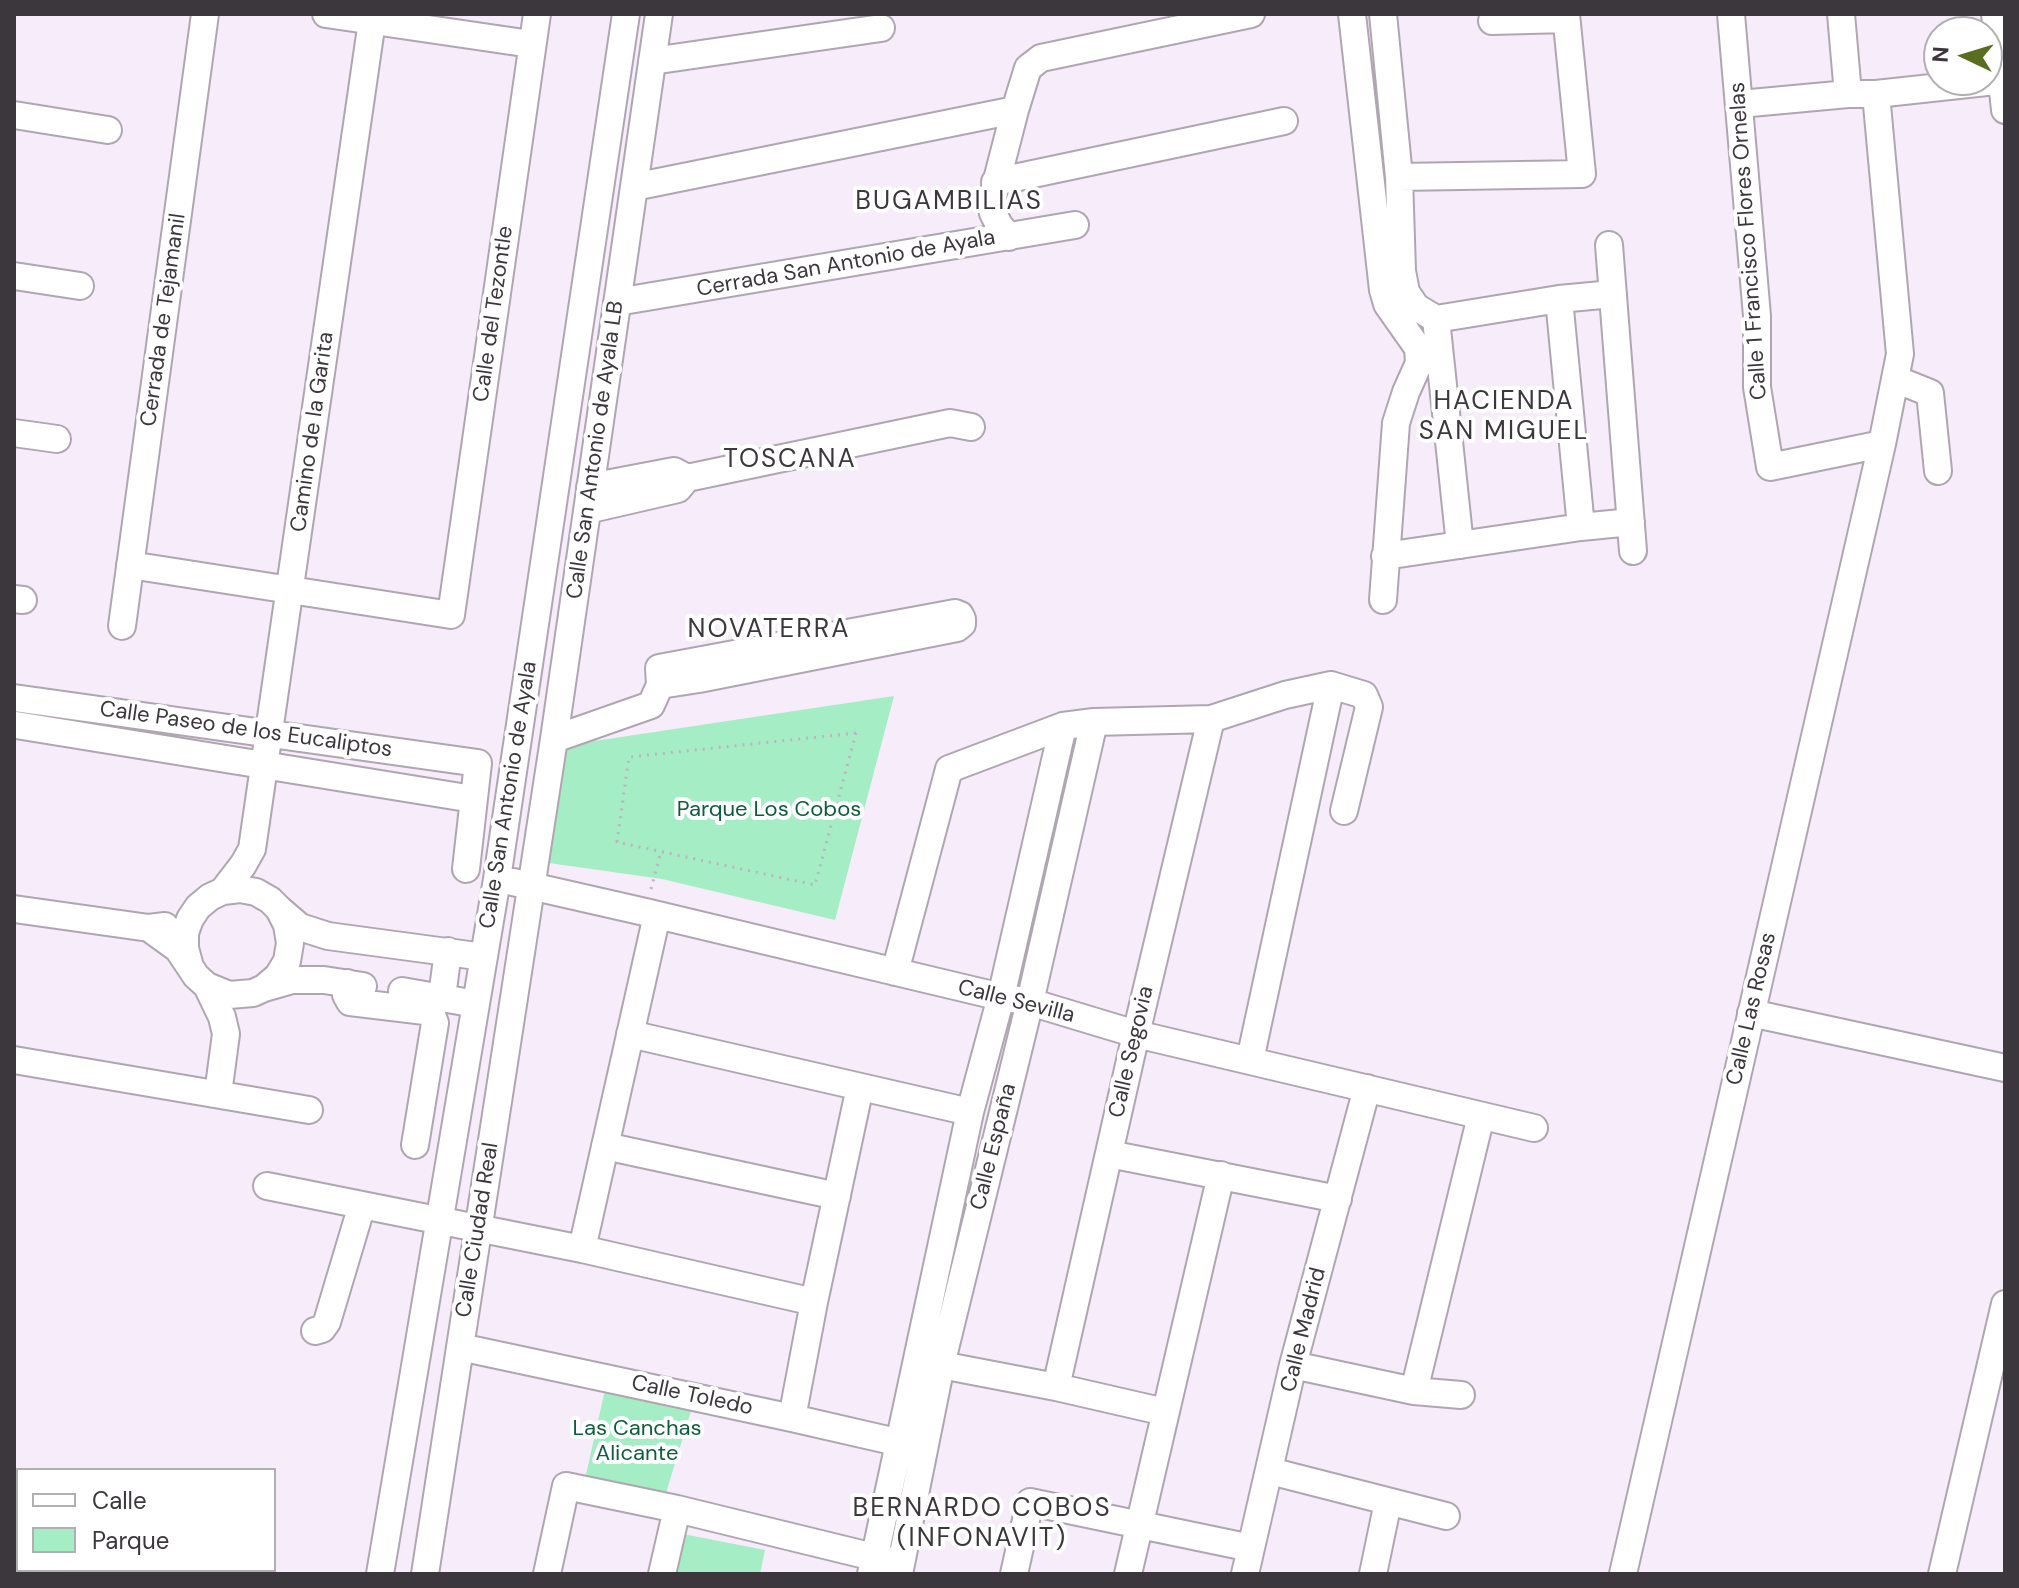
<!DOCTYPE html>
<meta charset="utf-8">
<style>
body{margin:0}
#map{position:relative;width:2019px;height:1588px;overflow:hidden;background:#f7ecfa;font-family:"DM Sans",sans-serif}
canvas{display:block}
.frame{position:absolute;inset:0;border:16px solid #3b373c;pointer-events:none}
.legend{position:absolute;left:16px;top:1468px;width:260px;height:104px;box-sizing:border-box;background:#fff;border:2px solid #b1afb1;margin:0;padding:10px 14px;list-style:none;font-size:24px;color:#3b373c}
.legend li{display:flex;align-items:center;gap:16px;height:40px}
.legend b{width:40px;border:2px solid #b1afb1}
.north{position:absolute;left:1923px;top:16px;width:80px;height:80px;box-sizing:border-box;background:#fff;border:2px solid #b1afb1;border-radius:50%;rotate:274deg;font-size:22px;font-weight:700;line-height:32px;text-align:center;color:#3b373c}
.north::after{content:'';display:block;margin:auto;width:28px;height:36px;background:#596e1e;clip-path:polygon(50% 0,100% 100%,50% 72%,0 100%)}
</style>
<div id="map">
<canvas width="2019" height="1588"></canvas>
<div class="frame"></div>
<ul class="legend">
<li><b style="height:10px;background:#fff"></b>Calle</li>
<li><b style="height:22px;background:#a4edc5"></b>Parque</li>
</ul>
<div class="north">N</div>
</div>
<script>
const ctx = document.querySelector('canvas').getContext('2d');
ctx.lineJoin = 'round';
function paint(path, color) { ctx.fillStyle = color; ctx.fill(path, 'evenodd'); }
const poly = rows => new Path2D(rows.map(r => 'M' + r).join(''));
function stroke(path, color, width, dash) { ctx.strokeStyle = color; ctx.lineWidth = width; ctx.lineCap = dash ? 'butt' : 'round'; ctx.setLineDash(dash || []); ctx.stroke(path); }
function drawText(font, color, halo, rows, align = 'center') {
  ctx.font = font + ' "DM Sans",sans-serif'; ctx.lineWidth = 8; ctx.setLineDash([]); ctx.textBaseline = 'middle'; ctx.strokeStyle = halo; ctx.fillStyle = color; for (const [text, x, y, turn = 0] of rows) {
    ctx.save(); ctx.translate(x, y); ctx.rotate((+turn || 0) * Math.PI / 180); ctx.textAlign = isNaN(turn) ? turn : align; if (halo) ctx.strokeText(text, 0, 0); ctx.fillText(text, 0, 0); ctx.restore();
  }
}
const green = poly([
 [894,696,835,920,662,879,549,863,561,746],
 [605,1390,691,1411,666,1493,585,1479],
 [683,1534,765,1550,760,1574,675,1574]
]);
const path = poly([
 [856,733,815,885,617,842,629,757,856,733],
 [651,889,661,851]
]);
const minor = poly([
 [326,14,531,44],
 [1352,14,1383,290,1387,304,1418,348,1419,363,1406,392,1396,423,1383,600],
 [1383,14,1399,177,1402,271,1406,292,1416,307,1436,319,1559,299,1613,294],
 [1731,14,1757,316,1757,387,1770,467,1882,444],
 [1841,14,1848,94],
 [1995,14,2005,110],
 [1492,21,1566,19],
 [652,61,881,28],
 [1740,104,1848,94,1876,94,2005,80],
 [14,115,108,130],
 [1399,177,1582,174,1566,14],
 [995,182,1284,121],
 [634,187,1015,110],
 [1009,237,999,225,993,213,991,203,1015,110,1028,68,1041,58,1251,14],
 [1609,245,1633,551],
 [14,276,80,286],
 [1559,299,1581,527],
 [617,302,1075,225],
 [1436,319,1460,545],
 [1895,379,1930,393,1938,471],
 [14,433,57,439],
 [590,487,674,471,687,478,950,423,971,427],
 [587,510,678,489,687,478],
 [1385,556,1581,527,1631,522],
 [130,565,451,615,537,14],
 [14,599,23,600],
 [122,626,205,14],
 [14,698,478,763,466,869],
 [16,725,473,799],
 [554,739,651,705,660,685,659,668,955,613,960,615,962,619,962,624,957,628,699,679,660,685],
 [513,882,645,912,1001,997,1030,1002,1136,1034,1534,1128],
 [223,891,243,865,252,849,373,14],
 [14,909,149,928,165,926],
 [279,909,300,927,328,936,484,957],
 [149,928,178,949,196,976,207,986,229,995,253,993,264,988,278,976,287,961,290,943,287,925,279,909,270,900,256,892,240,889,223,891,210,897,198,907,190,919,185,933,185,948,189,963],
 [895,972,949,769,1063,726,1094,722,1211,719,1285,695,1331,685,1364,695,1369,707,1344,811],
 [347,983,346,995,350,1002,425,1011,432,1015,435,1023,415,1145],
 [207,986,222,1017,226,1034,218,1094],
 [264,988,292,980,324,980,363,986],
 [402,991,476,1004],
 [442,997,448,951],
 [1751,1013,2005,1068],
 [630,1034,970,1112],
 [14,1060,309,1110],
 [1250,1060,1331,685],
 [605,1146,837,1196],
 [1109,1154,1338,1199],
 [267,1186,582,1249,814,1302],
 [582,1249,657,915],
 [315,1331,322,1329,327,1322,362,1205],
 [460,1347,792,1418,914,1446],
 [941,1365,1056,1387,1165,1412],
 [1293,1365,1414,1391,1461,1395],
 [1056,1387,1136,1034,1211,719],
 [1414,1391,1481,1116],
 [792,1418,814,1302,860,1087],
 [1270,1471,1446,1516],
 [380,1574,497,879,626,14],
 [425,1574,554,739,659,14],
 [547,1574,566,1486,677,1509,890,1561],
 [662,1574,677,1509],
 [871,1574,970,1112,1001,997,1063,726],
 [899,1574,941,1365,1030,1002,1094,722],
 [1014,1574,1030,1502,1251,1548],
 [1128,1574,1221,1175],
 [1245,1574,1293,1365,1367,1088],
 [1373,1574,1388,1502],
 [1623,1574,1882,444,1900,354,1876,94],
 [1942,1574,2005,1304]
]);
const streetNames = [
 ["Calle 1 Francisco Flores Ornelas",1749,241,-94],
 ["Cerrada San Antonio de Ayala",846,264,-10],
 ["Calle del Tezontle",494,314,-82],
 ["Cerrada de Tejamanil",164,320,-82],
 ["Camino de la Garita",313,432,-82],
 ["Calle San Antonio de Ayala LB",596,450,-82],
 ["Calle Paseo de los Eucaliptos",246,730,8],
 ["Calle San Antonio de Ayala",509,795,-81],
 ["Calle Sevilla",1016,1002,14],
 ["Calle Las Rosas",1752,1009,-77],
 ["Calle Segovia",1132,1052,-77],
 ["Calle España",994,1147,-76],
 ["Calle Ciudad Real",478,1230,-81],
 ["Calle Madrid",1304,1330,-76],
 ["Calle Toledo",692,1396,12]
];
const parkNames = [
 ["Parque Los Cobos",769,810],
 ["Las Canchas",637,1429],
 ["Alicante",637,1454]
];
const quarterNames = [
 ["BUGAMBILIAS",949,202],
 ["HACIENDA",1504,402],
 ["SAN MIGUEL",1504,432],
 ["TOSCANA",790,460],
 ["NOVATERRA",769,630],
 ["BERNARDO COBOS",982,1509],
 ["(INFONAVIT)",982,1539]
];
paint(green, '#a4edc5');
stroke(minor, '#b0a6b2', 30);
stroke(path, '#bdb4bf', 3, [2, 6]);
stroke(minor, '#fff', 26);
drawText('22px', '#3b373c', '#fff', streetNames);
drawText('22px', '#0c5d3c', '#fff', parkNames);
ctx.letterSpacing = '2px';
drawText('26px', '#3b373c', '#fff', quarterNames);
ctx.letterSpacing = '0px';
</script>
